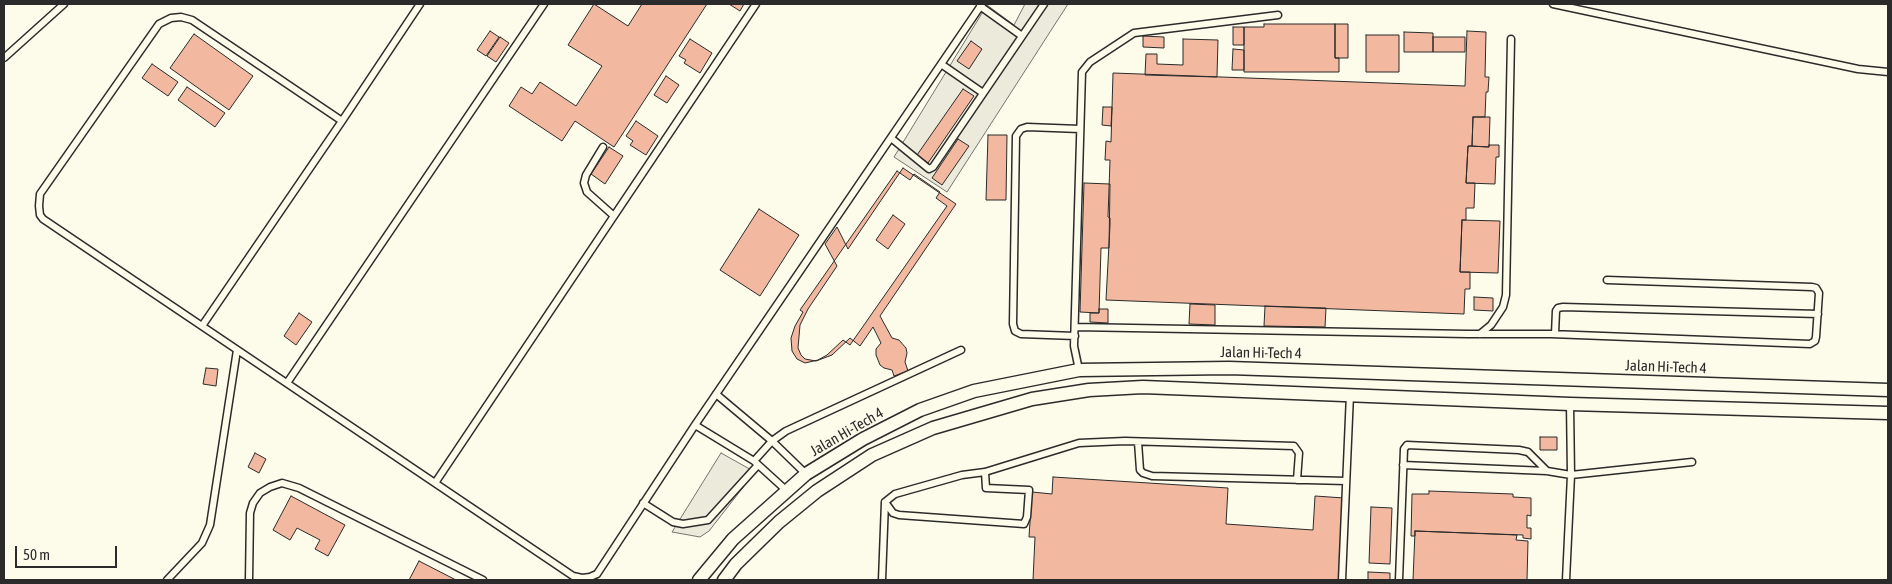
<!DOCTYPE html>
<style>
body{margin:0}
#map{position:relative;width:1892px;height:584px;overflow:hidden;background:#fdfbea;font-family:"Asap Condensed",sans-serif}
canvas{display:block}
.frame{position:absolute;inset:0;border:5px solid #2b2b2b;pointer-events:none}
.scale{position:absolute;left:15px;top:546px;width:102px;height:22px;box-sizing:border-box;border:2px solid #2b2b2b;border-top:0;padding-left:6px;font-size:15px;line-height:18px;white-space:nowrap;color:#2b2b2b;-webkit-text-stroke:4px #fdfbea;paint-order:stroke}
</style>
<div id="map">
<canvas width="1892" height="584"></canvas>
<div class="frame"></div>
<div class="scale">50 m</div>
</div>
<script>
const ctx = document.querySelector('canvas').getContext('2d');
ctx.lineJoin = 'round';
function paint(path, color) { ctx.fillStyle = color; ctx.fill(path, 'evenodd'); }
const poly = rows => new Path2D(rows.map(r => 'M' + r).join(''));
function stroke(path, color, width, dash) { ctx.strokeStyle = color; ctx.lineWidth = width; ctx.lineCap = dash ? 'butt' : 'round'; ctx.setLineDash(dash || []); ctx.stroke(path); }
function drawText(font, color, halo, rows, align = 'center') {
  ctx.font = font + ' "Asap Condensed",sans-serif'; ctx.lineWidth = 4; ctx.setLineDash([]); ctx.textBaseline = 'middle'; ctx.strokeStyle = halo; ctx.fillStyle = color; for (const [text, x, y, turn = 0] of rows) {
    ctx.save(); ctx.translate(x, y); ctx.rotate((+turn || 0) * Math.PI / 180); ctx.textAlign = isNaN(turn) ? turn : align; if (halo) ctx.strokeText(text, 0, 0); ctx.fillText(text, 0, 0); ctx.restore();
  }
}
const parking = poly([
 [1025,4,1068,4,947,192,894,157,987,5,1014,25,1025,4],
 [721,453,755,472,709,531,700,537,672,532,721,453]
]);
const building = poly([
 [594,4,628,26,642,4,707,4,614,147,575,121,562,141,509,106,521,87,532,94,540,82,576,106,602,66,568,45,594,4],
 [729,4,744,4,740,11,729,4],
 [1264,24,1335,24,1335,58,1339,58,1339,72,1244,72,1244,27,1264,27,1264,24],
 [1335,24,1348,24,1348,58,1335,58,1335,24],
 [1233,27,1244,27,1244,45,1233,45,1233,27],
 [490,31,499,37,486,56,477,50,490,31],
 [1467,31,1486,32,1485,77,1489,77,1488,92,1486,92,1485,117,1473,117,1472,146,1468,146,1466,183,1475,183,1474,208,1466,208,1466,220,1462,220,1460,272,1470,272,1470,289,1465,289,1464,314,1106,300,1110,225,1110,218,1108,217,1110,160,1105,160,1106,141,1111,142,1113,73,1465,86,1467,31],
 [1404,32,1433,33,1433,52,1404,52,1404,32],
 [194,34,253,76,229,110,170,68,194,34],
 [1366,35,1399,35,1399,72,1366,72,1366,35],
 [1143,36,1164,37,1164,48,1143,47,1143,36],
 [500,37,509,43,496,62,487,56,500,37],
 [1433,37,1465,37,1465,52,1433,52,1433,37],
 [690,39,712,53,700,73,684,63,686,60,679,56,690,39],
 [1183,39,1218,40,1217,77,1145,75,1146,54,1157,54,1157,64,1183,65,1183,39],
 [971,41,982,49,969,69,957,61,971,41],
 [1233,49,1244,50,1244,70,1232,70,1233,49],
 [152,64,178,82,168,96,142,78,152,64],
 [666,76,679,85,667,103,654,95,666,76],
 [187,87,225,113,215,127,178,100,187,87],
 [963,89,974,96,928,163,917,155,963,89],
 [1103,107,1112,107,1111,126,1102,125,1103,107],
 [1473,117,1490,117,1489,147,1472,146,1473,117],
 [636,121,658,136,646,155,630,145,633,141,626,136,636,121],
 [988,135,1007,135,1006,200,986,200,988,135],
 [958,139,969,146,942,185,932,178,958,139],
 [1489,145,1499,145,1499,157,1496,157,1495,184,1466,183,1468,146,1489,147,1489,145],
 [609,147,623,156,605,184,591,174,609,147],
 [903,168,956,204,880,316,892,338,899,340,906,348,907,353,905,362,908,371,894,376,892,370,884,368,880,365,876,355,876,349,881,343,873,327,860,346,850,338,832,355,816,361,805,359,801,355,798,348,800,325,808,309,837,266,825,244,837,227,848,249,903,168],
 [897,171,910,180,914,174,940,192,936,198,947,206,850,345,843,340,827,355,818,360,805,363,797,359,792,351,791,338,795,326,803,312,800,310,897,171],
 [893,215,905,224,888,249,876,240,893,215],
 [1084,183,1110,184,1109,248,1101,248,1099,313,1080,312,1084,183],
 [759,209,799,235,760,296,720,270,759,209],
 [1462,220,1500,221,1498,273,1460,272,1462,220],
 [1474,297,1493,298,1493,311,1474,310,1474,297],
 [1190,304,1215,305,1215,325,1189,324,1190,304],
 [1265,306,1326,308,1325,327,1264,326,1265,306],
 [1099,309,1108,309,1108,323,1090,322,1090,313,1099,313,1099,309],
 [299,313,312,322,296,345,284,336,299,313],
 [206,368,218,369,216,386,203,384,206,368],
 [1540,437,1557,437,1557,450,1540,450,1540,437],
 [255,453,266,459,259,473,248,467,255,453],
 [1053,477,1228,488,1226,524,1313,530,1315,496,1344,498,1339,580,1033,580,1035,537,1029,537,1032,492,1052,494,1053,477],
 [1429,491,1513,494,1513,497,1531,498,1531,516,1527,515,1527,528,1531,528,1531,539,1523,538,1523,535,1415,531,1415,536,1411,536,1412,494,1429,494,1429,491],
 [291,496,345,525,328,556,315,549,320,540,297,528,290,540,273,530,291,496],
 [1371,507,1392,508,1390,564,1369,563,1371,507],
 [1415,531,1517,535,1516,540,1528,541,1527,580,1411,580,1413,580,1415,531],
 [419,561,456,580,409,580,419,561],
 [1368,572,1390,573,1390,580,1368,580,1368,572]
]);
const service = poly([
 [1553,4,1858,69,1888,72],
 [980,6,1022,36],
 [4,58,64,4],
 [941,64,983,93],
 [342,121,192,20,181,17,171,18,159,24,40,194,39,206,40,215,43,219,573,576,582,578,590,577,597,574,695,425,982,4],
 [891,138,929,169,933,167,1044,4],
 [603,147,586,175,584,183,587,192,614,216],
 [202,326,342,121,420,4],
 [1075,327,1468,334,1551,334,1810,344,1815,341,1816,337,1819,293,1816,288,1812,287,1607,280],
 [1480,334,1491,325,1503,307,1506,295,1511,39],
 [1555,334,1556,311,1558,308,1563,307,1818,314],
 [1075,336,1021,334,1015,331,1013,324,1016,136,1021,129,1027,127,1080,129],
 [1079,370,1074,346,1082,72,1090,62,1134,33,1278,15],
 [287,383,544,4],
 [716,394,772,441,806,474],
 [695,425,754,461,787,491],
 [1138,442,1140,470,1143,473,1152,476,1346,481],
 [754,461,772,441,786,431,961,350],
 [1403,465,1547,471,1571,475,1692,462],
 [435,483,756,4],
 [885,502,893,513,899,515,1024,524,1027,517,1029,490,986,488,985,472],
 [643,503,673,522,683,524,708,520,758,465],
 [167,580,202,543,210,525,237,350],
 [249,580,250,513,253,503,260,493,270,487,282,483,299,488,483,580],
 [882,580,885,502,895,494,962,475,985,472,1079,443,1125,441,1294,446,1299,453,1297,480],
 [1342,580,1350,394],
 [1399,580,1404,449,1407,445,1519,450,1528,452,1547,471],
 [1566,580,1571,475,1570,404]
]);
const minor = poly([
 [699,580,733,539,806,474,863,439,920,410,974,391,1079,370,1229,368,1888,390],
 [724,580,736,564,779,522,817,491,872,455,933,428,1032,399,1089,390,1143,387,1570,404,1888,413]
]);
const streetNames = [
 ["Jalan Hi-Tech 4",1261,353,1],
 ["Jalan Hi-Tech 4",1666,367,2],
 ["Jalan Hi-Tech 4",847,432,-30]
];
paint(parking, '#eceadb');
stroke(parking, '#74746e', 1);
paint(building, '#f2b8a0');
stroke(building, '#2b2b2b', 1);
stroke(service, '#2b2b2b', 9);
stroke(minor, '#2b2b2b', 15);
stroke(service, '#fdfbea', 6);
stroke(minor, '#fdfbea', 12);
drawText('15px', '#2b2b2b', '#fdfbea', streetNames);
</script>
